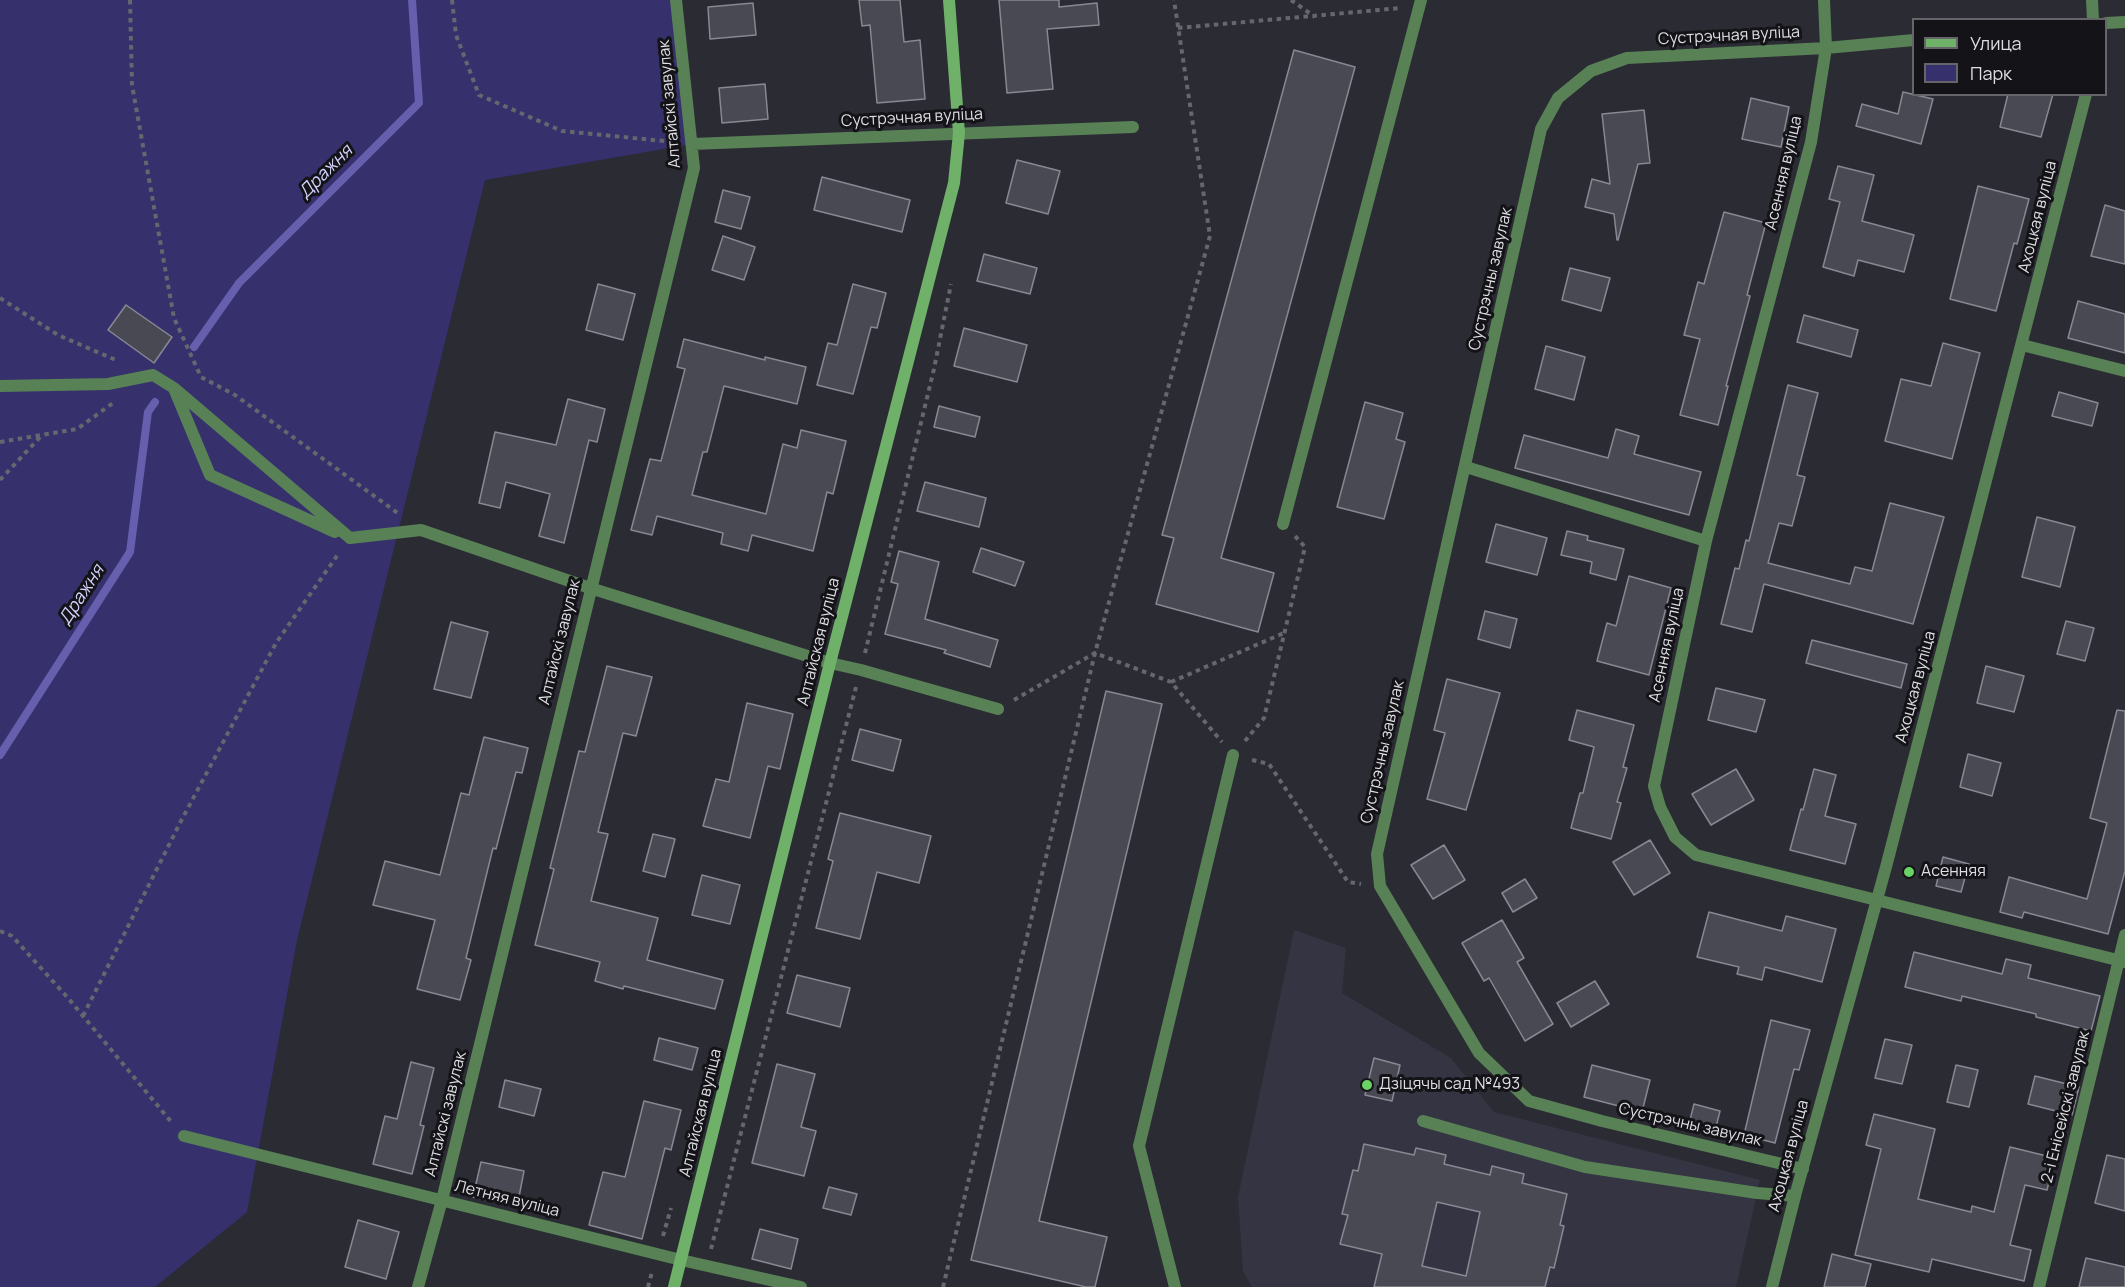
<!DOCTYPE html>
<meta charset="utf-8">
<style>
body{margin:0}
#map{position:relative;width:2125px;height:1287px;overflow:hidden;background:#2b2b34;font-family:Manrope,sans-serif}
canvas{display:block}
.legend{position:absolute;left:1912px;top:18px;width:195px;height:78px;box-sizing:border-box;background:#141418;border:2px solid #65656a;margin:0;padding:8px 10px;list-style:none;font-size:18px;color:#dedee4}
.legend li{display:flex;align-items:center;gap:12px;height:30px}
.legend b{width:30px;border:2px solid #65656a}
</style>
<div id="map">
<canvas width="2125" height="1287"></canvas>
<ul class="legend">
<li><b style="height:8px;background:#6fb169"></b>Улица</li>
<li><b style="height:16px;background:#36306d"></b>Парк</li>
</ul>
</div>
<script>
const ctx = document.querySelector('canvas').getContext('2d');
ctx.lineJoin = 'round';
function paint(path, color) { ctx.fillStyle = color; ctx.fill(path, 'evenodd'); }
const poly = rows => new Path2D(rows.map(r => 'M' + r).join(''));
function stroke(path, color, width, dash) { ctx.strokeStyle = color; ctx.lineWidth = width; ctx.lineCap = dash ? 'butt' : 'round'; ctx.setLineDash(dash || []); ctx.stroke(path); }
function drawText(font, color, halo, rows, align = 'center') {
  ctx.font = font + ' Manrope,sans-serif'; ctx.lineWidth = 6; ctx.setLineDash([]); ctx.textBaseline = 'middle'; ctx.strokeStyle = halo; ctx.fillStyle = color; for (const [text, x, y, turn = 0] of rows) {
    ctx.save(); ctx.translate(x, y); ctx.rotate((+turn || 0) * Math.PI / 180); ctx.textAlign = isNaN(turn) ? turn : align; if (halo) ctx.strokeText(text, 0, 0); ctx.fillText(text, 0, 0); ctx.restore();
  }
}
const built = poly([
 [1294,930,1346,948,1342,993,1451,1058,1494,1112,1760,1180,1736,1287,1252,1287,1243,1271,1238,1197]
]);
const green = poly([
 [0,0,677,0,692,144,485,180,297,940,247,1212,155,1287,0,1287]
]);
const stream = poly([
 [194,347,239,283,419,103,412,0],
 [0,755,130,552,148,412,155,402]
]);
const building = poly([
 [859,0,900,0,904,42,920,40,925,99,877,103,870,25,862,26,859,0],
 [999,0,1059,0,1059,7,1097,3,1099,25,1047,29,1053,89,1007,93,999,0],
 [753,3,756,35,710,39,708,7,753,3],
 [1294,50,1355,67,1221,558,1274,573,1258,632,1156,604,1174,538,1162,535,1294,50],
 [765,84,768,119,722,123,719,88,765,84],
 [1903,92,1933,99,1921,144,1856,126,1862,104,1898,114,1903,92],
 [2008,94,2053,94,2041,137,2000,127,2008,94],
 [1751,98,1789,107,1781,147,1742,139,1751,98],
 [1644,110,1650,163,1638,164,1618,240,1617,240,1614,214,1585,207,1592,179,1610,184,1602,114,1644,110],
 [1017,160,1060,171,1048,214,1006,203,1017,160],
 [1838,166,1874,175,1862,221,1914,235,1904,272,1858,260,1854,276,1823,267,1840,202,1829,199,1838,166],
 [822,177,910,200,902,232,814,210,822,177],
 [1978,186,2029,199,2017,244,2014,243,1996,311,1950,299,1978,186],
 [723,190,750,197,741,229,715,222,723,190],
 [2105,205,2125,211,2125,264,2091,256,2105,205],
 [1724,212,1766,223,1747,295,1750,296,1726,386,1728,386,1718,425,1680,415,1700,339,1684,335,1698,282,1704,284,1724,212],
 [723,236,755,247,744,280,712,270,723,236],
 [984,254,1037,268,1030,294,977,281,984,254],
 [1570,268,1610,278,1601,311,1562,300,1570,268],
 [598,284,635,294,623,340,586,330,598,284],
 [853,284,886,293,877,328,871,327,853,394,817,385,828,343,837,345,853,284],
 [2078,301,2125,314,2125,353,2068,338,2078,301],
 [126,305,172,337,154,363,108,330,126,305],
 [1804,315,1858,330,1851,357,1797,342,1804,315],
 [964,328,1027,345,1017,382,954,366,964,328],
 [684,339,765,360,765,357,806,367,797,404,724,386,707,452,703,452,692,495,766,514,783,444,797,448,801,430,846,441,833,494,827,492,813,551,752,535,748,551,721,544,723,533,657,516,652,535,631,530,650,459,661,461,685,369,677,367,684,339],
 [1943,343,1980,353,1952,459,1885,441,1901,379,1931,386,1943,343],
 [1546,346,1585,357,1574,400,1535,389,1546,346],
 [1788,385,1818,393,1797,475,1805,477,1792,526,1779,523,1768,563,1850,584,1855,567,1872,571,1890,503,1944,517,1913,624,1764,584,1752,632,1721,624,1735,568,1739,569,1746,540,1749,541,1788,385],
 [2059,392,2098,403,2092,426,2052,416,2059,392],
 [568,399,605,409,597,442,589,440,564,543,539,536,550,494,506,482,500,508,479,503,495,432,556,445,568,399],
 [1365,402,1403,413,1396,439,1405,442,1384,519,1337,507,1365,402],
 [939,406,980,417,975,437,934,427,939,406],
 [1616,429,1639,436,1634,454,1701,472,1689,515,1515,468,1524,435,1608,458,1616,429],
 [925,482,986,498,979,527,917,511,925,482],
 [2037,517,2075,527,2060,587,2022,577,2037,517],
 [1496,524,1547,538,1537,575,1486,562,1496,524],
 [1567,531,1588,536,1587,540,1624,549,1616,580,1590,573,1592,562,1561,555,1567,531],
 [981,548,1024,562,1015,586,973,572,981,548],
 [899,551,939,562,925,619,998,640,990,667,944,653,946,650,885,634,898,584,891,582,899,551],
 [1629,576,1671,588,1649,675,1597,661,1607,623,1616,626,1629,576],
 [1485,611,1517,619,1510,648,1478,639,1485,611],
 [2066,621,2094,628,2085,661,2057,654,2066,621],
 [451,622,488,632,471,698,434,689,451,622],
 [1812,640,1907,664,1901,688,1806,663,1812,640],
 [607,666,652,677,636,736,623,733,598,832,608,834,591,901,658,918,647,960,723,980,715,1009,624,986,623,989,595,981,600,962,535,945,554,869,550,868,579,751,585,752,607,666],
 [1986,666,2024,676,2014,712,1977,703,1986,666],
 [1447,679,1500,693,1466,810,1427,799,1445,733,1434,730,1447,679],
 [1716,688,1765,700,1756,732,1708,720,1716,688],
 [1106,691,1162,704,1039,1221,1107,1237,1095,1287,1086,1287,971,1260,1106,691],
 [747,703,793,714,780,769,768,766,750,838,703,826,716,779,729,782,747,703],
 [1577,710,1634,725,1623,767,1627,768,1617,802,1621,803,1611,839,1571,828,1580,793,1583,793,1594,747,1569,740,1577,710],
 [2117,710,2125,711,2125,871,2108,934,2024,912,2022,918,2000,912,2009,877,2087,899,2107,823,2090,818,2117,710],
 [860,729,901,740,893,771,852,760,860,729],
 [484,737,528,748,522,773,516,772,496,849,493,848,466,958,471,960,460,1000,417,989,435,920,373,905,385,861,440,875,461,793,469,795,484,737],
 [1968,754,2001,763,1992,796,1960,787,1968,754],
 [1736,769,1754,800,1711,825,1692,794,1736,769],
 [1814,769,1836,775,1825,816,1856,824,1845,864,1790,850,1801,809,1803,810,1814,769],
 [840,813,931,836,919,883,877,872,860,939,816,928,833,861,828,859,840,813],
 [653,834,675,839,665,877,643,871,653,834],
 [1650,840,1670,873,1634,895,1613,862,1650,840],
 [1444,845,1465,880,1433,899,1411,865,1444,845],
 [1943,857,1969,864,1961,892,1936,886,1943,857],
 [702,875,740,885,730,924,692,915,702,875],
 [1525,879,1537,898,1513,912,1502,893,1525,879],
 [1709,912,1782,931,1786,916,1836,929,1822,982,1765,967,1762,980,1737,974,1739,967,1697,957,1709,912],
 [1502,920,1524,958,1517,962,1553,1024,1525,1041,1489,978,1484,981,1462,943,1502,920],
 [1914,952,2002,974,2006,959,2031,965,2028,978,2100,996,2091,1031,2036,1017,2036,1014,1962,996,1961,1001,1905,987,1914,952],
 [797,975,850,988,840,1027,787,1013,797,975],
 [1595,981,1609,1004,1571,1027,1557,1003,1595,981],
 [1771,1020,1810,1030,1799,1070,1794,1069,1775,1143,1744,1135,1771,1020],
 [659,1038,698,1048,692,1070,654,1060,659,1038],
 [1885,1039,1912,1045,1902,1084,1875,1078,1885,1039],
 [1374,1058,1400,1065,1392,1101,1365,1095,1374,1058],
 [411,1062,434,1068,420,1125,424,1126,412,1174,373,1164,385,1116,397,1119,411,1062],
 [777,1064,815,1074,801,1127,816,1131,804,1176,752,1163,777,1064],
 [1592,1065,1650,1080,1642,1112,1584,1097,1592,1065],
 [1956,1065,1978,1070,1969,1107,1947,1102,1956,1065],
 [2035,1076,2079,1087,2072,1115,2028,1104,2035,1076],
 [505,1080,541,1089,534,1116,499,1107,505,1080],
 [644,1101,681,1110,671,1150,665,1148,642,1239,589,1225,603,1172,625,1177,644,1101],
 [1694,1104,1720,1111,1714,1135,1688,1128,1694,1104],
 [1874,1114,1935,1129,1918,1199,1971,1212,1972,1206,1994,1212,2010,1147,2055,1158,2047,1190,2025,1185,2010,1245,2031,1250,2024,1281,1932,1259,1929,1272,1855,1255,1881,1149,1866,1145,1874,1114],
 [1364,1144,1414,1155,1416,1148,1446,1155,1444,1164,1490,1175,1492,1166,1524,1174,1522,1183,1567,1194,1560,1225,1564,1226,1554,1268,1550,1267,1545,1287,1374,1287,1382,1254,1340,1244,1348,1215,1342,1214,1353,1170,1358,1171,1364,1144],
 [1437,1202,1480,1212,1466,1276,1422,1266,1437,1202],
 [2107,1155,2125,1159,2125,1211,2095,1203,2107,1155],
 [481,1162,524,1171,517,1207,473,1197,481,1162],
 [829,1187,857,1194,851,1215,823,1208,829,1187],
 [358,1220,399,1232,386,1279,345,1267,358,1220],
 [760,1229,798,1239,791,1269,752,1259,760,1229],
 [1832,1254,1871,1264,1865,1287,1824,1287,1832,1254],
 [2086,1258,2125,1267,2125,1287,2079,1287,2086,1258]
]);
const path = poly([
 [130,0,132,85,174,318,201,377,235,395,399,514],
 [452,0,456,35,479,95,562,131,674,142],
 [1291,0,1315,17],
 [1178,28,1401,8],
 [0,298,58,335,118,361],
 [0,442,77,429,113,403],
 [0,480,42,435],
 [865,653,934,369,951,284],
 [1171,682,1284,633],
 [1014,700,1095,653,1171,682,1222,742],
 [1245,741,1264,718,1305,547,1295,536],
 [1252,760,1269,764,1348,882,1361,884],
 [0,931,12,936,68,998,173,1124],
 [83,1016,181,821,276,643,339,553],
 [663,1236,671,1208],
 [711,1249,856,687],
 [648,1287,652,1272],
 [943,1287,1095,653,1210,236,1174,0]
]);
const service = poly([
 [0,386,108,384,153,375,174,388,350,538],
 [175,391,210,475,335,532],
 [1283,524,1421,0],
 [1423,1121,1585,1167,1757,1193,1795,1196],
 [681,1260,801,1287],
 [1175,1287,1139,1146,1233,755]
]);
const minor = poly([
 [1824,0,1826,48,1811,142,1706,541,1654,786,1660,807,1675,837,1696,855,2125,962],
 [2106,23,2125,22],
 [692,144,1133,127],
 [2022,345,2125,371],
 [1466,467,1706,541],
 [350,538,421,530,590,588,830,663,861,670,998,709],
 [184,1136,681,1260],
 [1803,1169,1602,1121,1529,1101,1479,1053,1380,886,1377,854,1541,129,1558,98,1591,71,1627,58,1826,48,1914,40],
 [418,1287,442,1200,694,168,676,0],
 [2039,1287,2125,935]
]);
const tertiary = poly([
 [2092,0,2093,20],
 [1772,1287,1795,1196,1886,867,2086,94]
]);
const secondary = poly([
 [674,1287,830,663,954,183,959,133,949,0]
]);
const markers = [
 [1909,872,6,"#6ad363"],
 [1367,1085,6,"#6ad363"]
];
const streetNames = [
 ["Сустрэчная вуліца",1729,36,-3],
 ["Алтайскі завулак",670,104,-95],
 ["Сустрэчная вуліца",912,118,-3],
 ["Асенняя вуліца",1784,173,-77],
 ["Ахоцкая вуліца",2038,217,-76],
 ["Сустрэчны завулак",1491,279,-77],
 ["Алтайскі завулак",560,642,-76],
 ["Алтайская вуліца",819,642,-76],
 ["Асенняя вуліца",1667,645,-78],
 ["Ахоцкая вуліца",1916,687,-75],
 ["Сустрэчны завулак",1383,752,-77],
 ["2-і Енісейскі завулак",2066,1107,-76],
 ["Алтайская вуліца",701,1113,-76],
 ["Алтайскі завулак",446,1114,-76],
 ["Сустрэчны завулак",1690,1125,13],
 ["Ахоцкая вуліца",1789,1156,-75],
 ["Летняя вуліца",507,1199,14]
];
const poiNames = [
 ["Асенняя",1921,872],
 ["Дзіцячы сад №493",1379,1085]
];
const waterNames = [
 ["Дражня",326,172,-45],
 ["Дражня",82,595,-57]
];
paint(built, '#343443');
paint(green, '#36306d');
stroke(stream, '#655fad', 8);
paint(building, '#494953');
stroke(building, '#888894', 1.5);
stroke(path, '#66666e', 4, [4.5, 4.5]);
stroke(service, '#588155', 12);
stroke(minor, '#588155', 12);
stroke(tertiary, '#588155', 12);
stroke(secondary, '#6fb169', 12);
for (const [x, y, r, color] of markers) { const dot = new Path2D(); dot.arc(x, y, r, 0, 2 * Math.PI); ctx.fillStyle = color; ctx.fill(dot); stroke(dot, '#141418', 2); }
drawText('16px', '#dedee4', '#141418', streetNames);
drawText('16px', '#dedee4', '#141418', poiNames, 'left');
drawText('italic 18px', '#d2d3fe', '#141418', waterNames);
</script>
